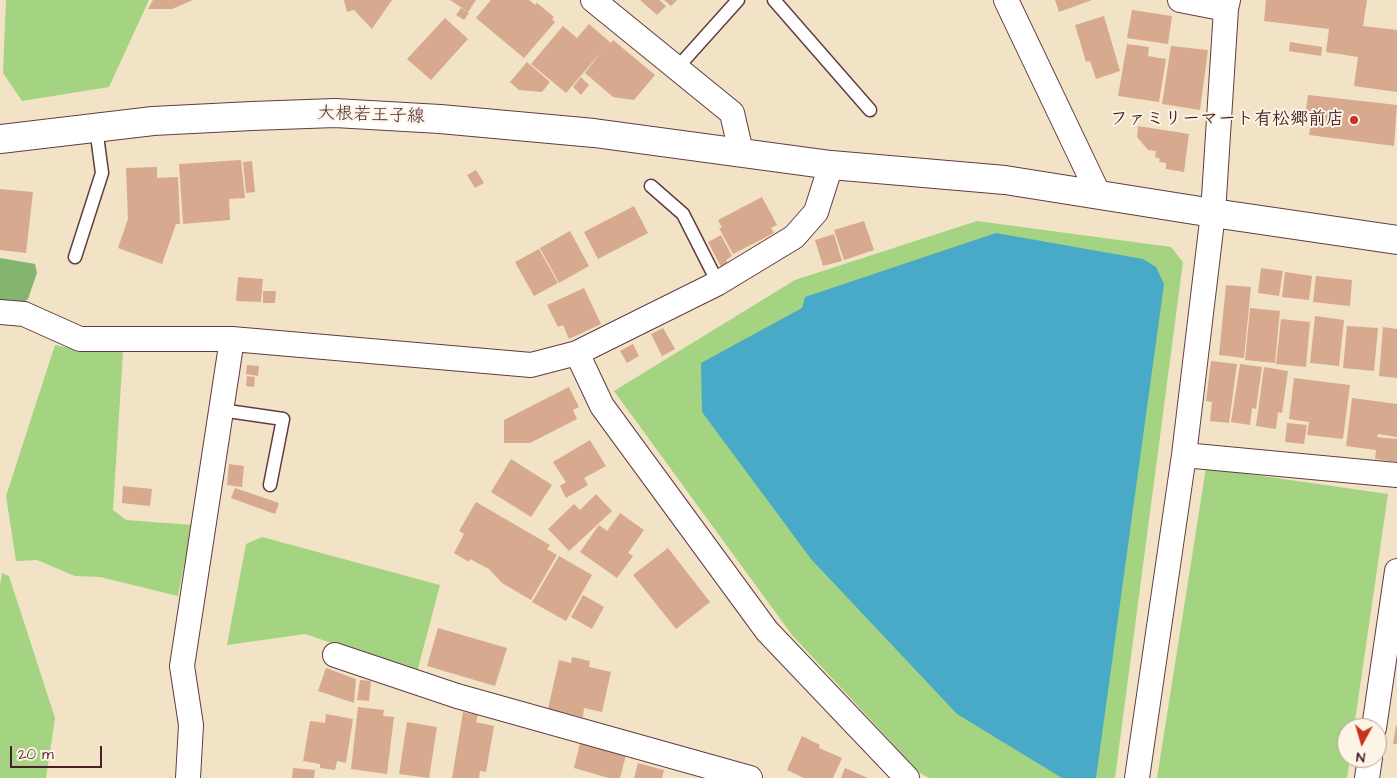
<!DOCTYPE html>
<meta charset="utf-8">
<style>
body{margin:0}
#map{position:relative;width:1397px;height:778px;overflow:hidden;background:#f2e3c6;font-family:"Architects Daughter",sans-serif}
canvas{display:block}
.north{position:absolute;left:1337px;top:718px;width:50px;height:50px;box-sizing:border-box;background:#fcf5e5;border:1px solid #b59f9b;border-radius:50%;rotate:186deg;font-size:14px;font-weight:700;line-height:20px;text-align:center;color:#4a1f2b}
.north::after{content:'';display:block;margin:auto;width:18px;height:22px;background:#c8321e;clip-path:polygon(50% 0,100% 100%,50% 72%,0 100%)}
.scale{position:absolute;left:10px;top:746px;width:92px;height:22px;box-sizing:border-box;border:2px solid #4a1f2b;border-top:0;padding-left:6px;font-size:15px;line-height:18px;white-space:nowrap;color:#4a1f2b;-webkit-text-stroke:4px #fcf5e5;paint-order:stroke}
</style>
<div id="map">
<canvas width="1397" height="778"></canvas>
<div class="north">N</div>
<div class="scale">20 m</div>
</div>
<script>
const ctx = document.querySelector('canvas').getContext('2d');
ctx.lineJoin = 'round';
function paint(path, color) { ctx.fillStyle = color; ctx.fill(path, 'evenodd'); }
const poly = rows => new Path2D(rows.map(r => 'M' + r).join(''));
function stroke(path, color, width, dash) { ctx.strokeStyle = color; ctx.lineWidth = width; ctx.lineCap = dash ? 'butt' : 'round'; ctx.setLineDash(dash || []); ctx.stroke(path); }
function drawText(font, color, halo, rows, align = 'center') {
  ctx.font = font + ' "Architects Daughter","Klee One",sans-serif'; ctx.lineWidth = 4; ctx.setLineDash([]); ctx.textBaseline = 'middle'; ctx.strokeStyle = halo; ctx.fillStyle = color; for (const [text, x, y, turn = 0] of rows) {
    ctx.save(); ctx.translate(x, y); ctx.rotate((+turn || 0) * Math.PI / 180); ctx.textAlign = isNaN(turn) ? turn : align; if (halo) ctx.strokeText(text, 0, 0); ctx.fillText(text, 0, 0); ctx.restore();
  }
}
const green = poly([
 [6,0,149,0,109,87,22,101,3,73],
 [977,221,1171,247,1183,262,1115,778,929,778,920,773,792,635,614,391,795,280],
 [55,345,80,350,123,352,113,510,126,520,192,525,178,596,100,577,75,576,37,560,16,561,6,496],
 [1206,468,1388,494,1354,728,1347,728,1347,758,1350,758,1347,778,1157,778],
 [262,537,440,585,417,672,305,634,227,645,246,544],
 [2,573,9,576,55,718,46,778,0,778,0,585]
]);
const forest = poly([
 [0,258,35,264,37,273,28,299,22,304,0,301]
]);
const water = poly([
 [996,233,1143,259,1156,267,1164,284,1096,778,1062,778,957,714,811,559,702,412,701,363,802,308,805,297]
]);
const building = poly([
 [153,0,193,0,172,9,148,9],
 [344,0,392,0,372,29,354,10,347,12],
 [450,0,476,0,468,12],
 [491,0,529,0,535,5,537,3,554,17,552,19,555,22,524,58,476,18],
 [640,0,659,0,666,6,657,15],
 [664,0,677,0,671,6],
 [1055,0,1092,0,1059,12],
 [1266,0,1367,0,1363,26,1397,30,1397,92,1354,86,1358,57,1326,52,1329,29,1264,21],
 [461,8,469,13,464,20,456,15],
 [1132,10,1172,16,1168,44,1127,38],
 [1104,16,1120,71,1096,79,1090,61,1086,62,1075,25],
 [445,18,468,39,431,80,407,59],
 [589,24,611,43,613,40,655,75,634,100,613,97,585,73,602,51,566,93,531,64,563,26,577,38],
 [1290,42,1322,47,1321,56,1289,51],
 [1127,44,1149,47,1148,56,1166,59,1159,102,1118,96],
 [1171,46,1208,50,1200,110,1162,104],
 [527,62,550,82,542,92,519,90,510,82],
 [581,77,589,85,581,95,573,87],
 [1308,95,1397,105,1394,146,1309,135,1312,117,1305,117],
 [1138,126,1189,134,1184,172,1166,169,1166,163,1159,162,1160,159,1155,157,1156,151,1148,150,1137,137],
 [241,160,245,198,229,199,230,220,183,224,179,164],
 [252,161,255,192,246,193,243,162],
 [157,167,157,178,178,177,180,224,176,224,162,264,118,248,128,219,126,168],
 [476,170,484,183,475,188,467,175],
 [0,189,33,192,26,253,0,250],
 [762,197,777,225,771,228,774,233,733,254,719,228,722,228,718,220],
 [634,206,648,233,598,259,584,232],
 [864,221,874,250,844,260,834,230],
 [570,231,589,266,559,283,540,248],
 [834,234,842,261,823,266,815,240],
 [721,235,732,256,726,260,728,264,721,267,708,242],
 [539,249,558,283,534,296,515,262],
 [1261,268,1283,271,1279,296,1258,293],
 [1285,272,1312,276,1309,300,1282,297],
 [1316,276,1352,280,1350,306,1313,302],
 [238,277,263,279,261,302,236,301],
 [1226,285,1251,287,1244,358,1219,355],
 [584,288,601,324,569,339,563,325,558,327,547,305],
 [263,291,276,291,275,303,263,303],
 [1250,308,1280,311,1275,363,1245,360],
 [1315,316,1344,320,1339,366,1310,363],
 [1281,319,1310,322,1306,367,1276,364],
 [1347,326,1378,328,1374,371,1343,368],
 [1383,327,1397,329,1397,378,1379,376],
 [663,328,675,349,662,356,651,334],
 [633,344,639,356,627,363,620,351],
 [1211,361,1237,364,1229,423,1210,421,1212,402,1206,401],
 [1240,364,1262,367,1256,409,1252,408,1250,425,1231,422],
 [247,365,259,366,258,376,246,374],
 [1264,367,1288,371,1282,413,1278,412,1276,429,1256,426],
 [247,376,255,377,254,387,246,386],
 [1294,378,1350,385,1343,439,1307,435,1309,422,1289,419],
 [569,387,579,407,573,410,577,419,530,443,504,443,504,420],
 [1352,398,1397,404,1397,437,1378,434,1377,437,1397,439,1397,462,1375,459,1376,450,1346,446],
 [1287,423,1307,425,1304,444,1285,442],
 [590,440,606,466,584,478,588,485,566,498,560,486,566,482,553,462],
 [511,459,552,485,531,517,491,492],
 [229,464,244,466,242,487,227,485],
 [123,486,152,489,150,506,122,503],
 [235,488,279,503,275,514,231,498],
 [596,494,612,511,569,551,548,529,574,504,580,510],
 [476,502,550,545,547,549,557,555,531,600,502,583,489,569,470,559,469,562,454,553,464,534,459,531],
 [620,513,644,530,628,553,633,556,617,578,580,552,599,525,607,531],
 [668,548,710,602,676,629,633,575],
 [559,556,592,575,566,621,532,602],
 [583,595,604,607,592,629,571,617],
 [438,628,507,648,495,686,427,666],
 [572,657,590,661,589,667,611,672,602,712,584,708,583,717,548,709,559,660,571,663],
 [326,668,356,679,354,703,318,691],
 [360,680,371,681,369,701,357,700],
 [358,707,384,710,383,716,394,717,387,774,351,769],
 [463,712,478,715,476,722,494,726,486,772,480,771,479,778,452,778],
 [326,714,353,719,346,763,337,761,335,770,320,768,320,764,303,761,310,721,325,723],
 [407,722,437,727,429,778,399,774],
 [1396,726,1397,726,1397,744,1393,744],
 [802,736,820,745,819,748,842,758,833,778,804,778,787,770],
 [580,743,626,755,620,778,609,778,574,768],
 [638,763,664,770,662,778,634,778],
 [293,768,315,770,314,778,292,778],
 [845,768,868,778,841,778]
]);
const service = poly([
 [774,0,870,110],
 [677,68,738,0],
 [651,186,683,214,718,283],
 [75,257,102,173,96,128],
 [221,410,283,419,270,485]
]);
const minor = poly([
 [593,0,732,113,741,152],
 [1006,0,1099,195],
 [1180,0,1226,9],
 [0,312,24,314,80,339,232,339,531,365,577,353,718,283,794,237,816,212,831,165],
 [577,353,602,406,767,631,907,778],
 [1184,455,1397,475],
 [335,655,457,696,750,778],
 [1374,728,1397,571],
 [188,778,191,725,182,666,232,339],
 [1137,778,1184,455,1213,213,1226,9,1228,0],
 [1367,778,1370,758]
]);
const tertiary = poly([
 [0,139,153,121,252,116,335,113,440,119,594,133,831,165,1005,180,1213,213,1397,240]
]);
const markers = [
 [1354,120,5,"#c8321e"]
];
const streetNames = [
 ["大根若王子線",371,116,2]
];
const poiNames = [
 ["ファミリーマート有松郷前店",1344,120]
];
paint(green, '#a4d381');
paint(forest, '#83b56f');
paint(water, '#48aac7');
paint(building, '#d7a98e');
stroke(service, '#633c42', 15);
stroke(minor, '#633c42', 26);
stroke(tertiary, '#633c42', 30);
stroke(service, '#fff', 12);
stroke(minor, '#fff', 24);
stroke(tertiary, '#fff', 28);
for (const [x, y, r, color] of markers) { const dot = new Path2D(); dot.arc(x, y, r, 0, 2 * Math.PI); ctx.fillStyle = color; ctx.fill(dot); stroke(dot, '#fcf5e5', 2); }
drawText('18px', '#4a1f2b', '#fcf5e5', streetNames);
drawText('bold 18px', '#4a1f2b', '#fcf5e5', poiNames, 'right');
</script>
